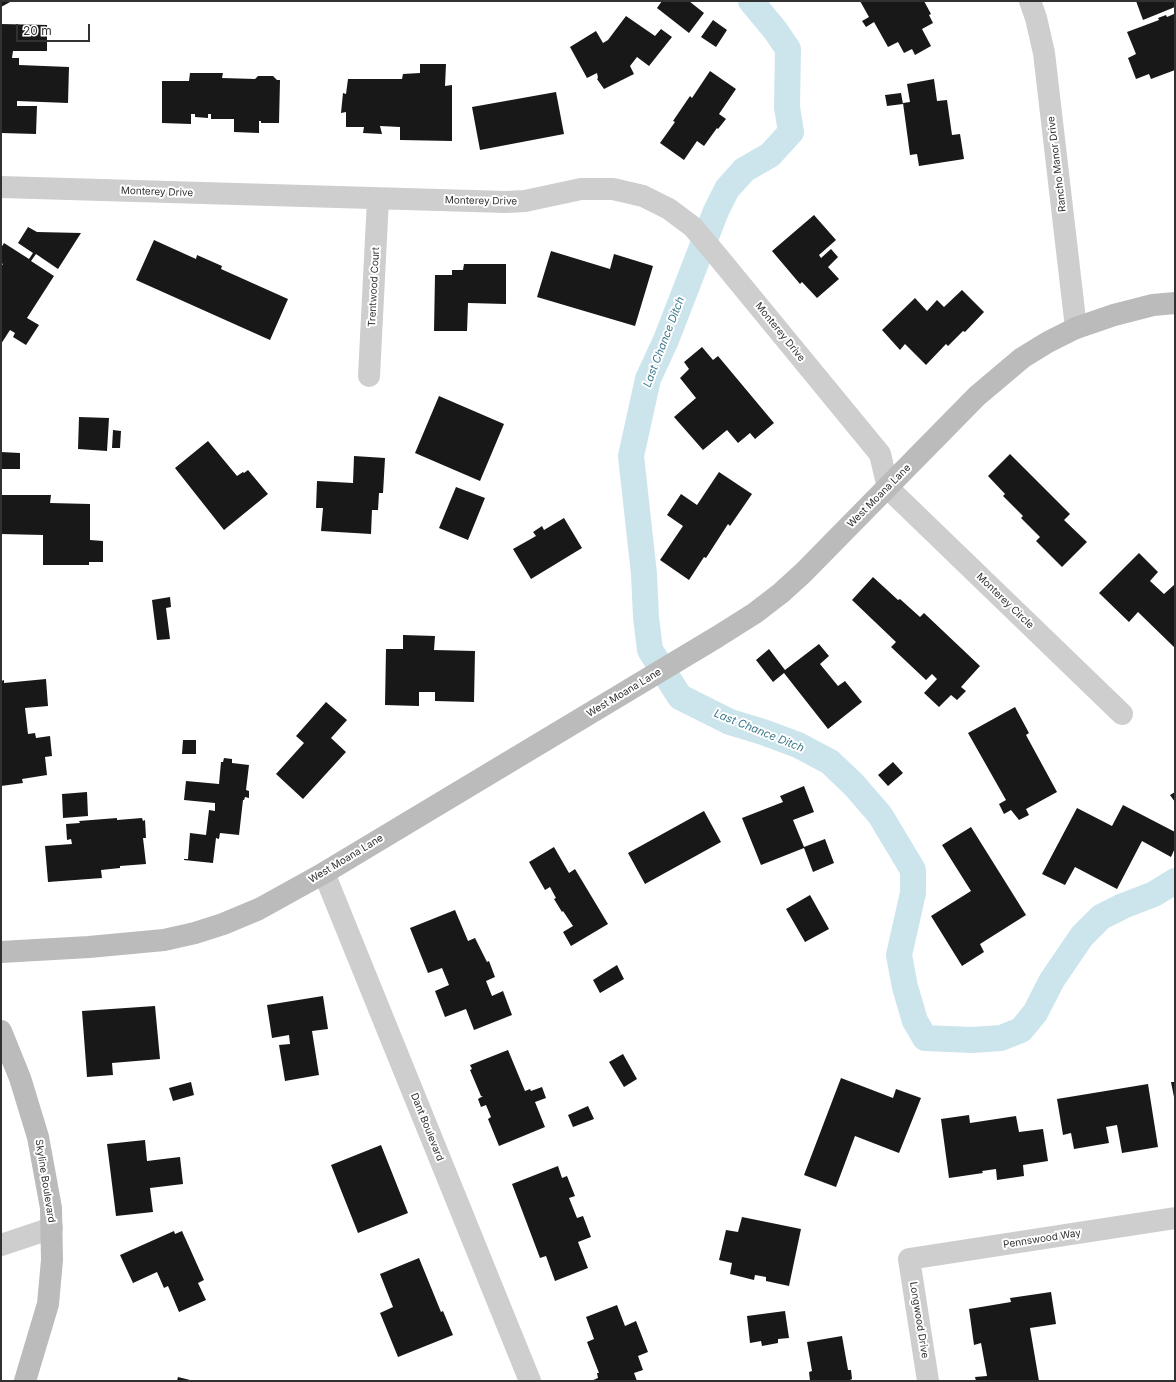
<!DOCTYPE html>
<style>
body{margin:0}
#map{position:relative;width:1176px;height:1382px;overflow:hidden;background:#fff;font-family:Inter,sans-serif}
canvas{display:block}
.frame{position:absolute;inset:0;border:2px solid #313131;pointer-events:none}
.scale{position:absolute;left:16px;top:24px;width:74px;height:18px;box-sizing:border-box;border:2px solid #313131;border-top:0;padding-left:5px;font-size:12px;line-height:14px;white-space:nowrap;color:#313131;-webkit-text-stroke:3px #fff;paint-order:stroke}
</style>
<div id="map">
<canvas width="1176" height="1382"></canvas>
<div class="frame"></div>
<div class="scale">20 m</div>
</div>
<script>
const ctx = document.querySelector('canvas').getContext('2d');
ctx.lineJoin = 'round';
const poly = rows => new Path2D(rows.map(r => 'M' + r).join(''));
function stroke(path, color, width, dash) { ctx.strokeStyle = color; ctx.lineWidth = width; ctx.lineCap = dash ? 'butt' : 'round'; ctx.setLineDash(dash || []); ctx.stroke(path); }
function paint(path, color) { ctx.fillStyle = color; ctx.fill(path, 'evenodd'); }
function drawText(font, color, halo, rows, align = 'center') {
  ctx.font = font + ' Inter,sans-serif'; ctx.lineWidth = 4; ctx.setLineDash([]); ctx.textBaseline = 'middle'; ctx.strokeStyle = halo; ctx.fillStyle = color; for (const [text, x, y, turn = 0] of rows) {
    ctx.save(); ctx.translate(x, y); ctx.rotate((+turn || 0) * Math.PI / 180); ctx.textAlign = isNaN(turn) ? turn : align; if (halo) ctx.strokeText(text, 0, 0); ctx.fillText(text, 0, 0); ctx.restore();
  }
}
const canal = poly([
 [751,1,775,30,788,49,787,107,791,132,770,155,744,170,727,189,716,211,666,340,648,379,631,456,644,574,646,617,650,650,680,697,730,722,763,732,798,745,830,762,854,785,880,815,913,870,913,893,899,955,905,987,915,1021,925,1038,972,1040,1001,1038,1021,1030,1035,1013,1052,980,1082,936,1101,917,1123,906,1154,894,1175,881]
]);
const building = poly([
 [1,1,12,1,1,7],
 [662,1,689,1,704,13,689,33,657,8],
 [860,1,924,1,931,14,929,15,933,23,922,29,931,46,915,55,912,49,904,53,898,42,888,47,874,22,866,27,862,21,869,17],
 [1136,1,1175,1,1175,7,1143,20],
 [1174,14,1175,70,1151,79,1149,74,1136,79,1128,58,1136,54,1127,32,1159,20,1158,18,1166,15,1167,17],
 [626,16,655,36,661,29,672,37,649,66,637,57,630,66,634,74,604,89,597,79,598,78,597,73,587,78,570,47,596,31,603,43,608,40],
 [713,20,727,30,716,47,701,37],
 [1,24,47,25,47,51,13,51,12,58,19,58,19,65,69,67,68,103,17,101,17,106,37,106,36,134,1,133],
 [420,64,446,64,445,86,452,85,452,141,400,140,400,127,380,126,382,134,363,133,364,127,346,127,346,112,341,113,343,93,346,94,348,79,402,79,403,74,420,73],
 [710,71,736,89,719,114,726,119,718,129,717,128,704,146,697,141,684,160,660,143,675,122,673,121,690,96,692,98],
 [190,73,223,73,222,78,255,79,258,76,273,76,277,80,280,80,279,123,261,123,261,121,259,121,259,133,234,132,234,119,211,119,211,114,208,114,208,118,195,117,195,114,191,114,191,124,162,123,162,81,189,81],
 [934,79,937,101,947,100,952,135,960,134,964,159,919,166,917,154,910,155,903,103,910,102,907,84],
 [556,92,564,134,480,150,472,107],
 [901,93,903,104,887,106,885,95],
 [814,215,836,240,819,255,821,258,831,249,838,257,828,267,839,279,817,298,802,282,800,284,772,251],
 [28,227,37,232,81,233,58,269,36,254,31,261,54,276,27,318,39,325,26,345,13,337,15,333,10,330,1,344,1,266,3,264,1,263,1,248,4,243,29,259,33,253,18,243],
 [154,240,196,259,197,255,222,266,221,269,288,299,270,340,136,280],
 [551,251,610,269,614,254,653,266,635,326,537,297],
 [464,264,506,264,506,304,468,303,467,331,434,331,435,275,452,275,452,270,463,270],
 [962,290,984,312,965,332,963,331,948,346,946,344,926,365,905,344,900,350,882,330,915,298,927,311,937,300,944,307],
 [702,347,713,360,718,356,774,423,755,439,750,433,738,443,727,430,703,450,674,417,696,398,680,378,689,369,684,362],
 [439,396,504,424,480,481,415,453],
 [79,417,109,418,107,451,78,449],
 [113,430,121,431,120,448,112,448],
 [208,441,237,476,243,472,244,473,248,470,268,494,224,530,175,468],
 [1,452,20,453,20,469,1,469],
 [1010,454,1070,514,1064,520,1087,542,1062,567,1036,541,1040,537,1021,518,1023,516,1003,496,1005,494,988,476],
 [354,456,385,458,383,493,379,493,378,510,372,510,371,534,321,531,323,508,316,508,317,481,353,483],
 [719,472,752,494,730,526,728,524,706,558,704,557,689,580,660,560,683,526,667,515,681,494,697,505],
 [456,487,485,498,468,540,439,528],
 [1,495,51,495,50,503,90,504,90,540,103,541,103,562,89,562,89,565,43,565,43,535,1,534],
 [564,518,582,548,531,579,513,549,536,536,533,532,542,526,544,530],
 [1139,553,1158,572,1150,581,1164,594,1174,585,1175,586,1175,648,1138,612,1129,622,1099,593],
 [873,577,898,600,900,599,920,617,924,613,980,666,961,687,966,691,957,700,951,695,939,707,924,693,937,679,932,674,926,680,891,647,896,642,852,600],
 [170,597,171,607,166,608,170,639,157,640,152,600],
 [403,635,435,636,434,650,475,651,474,702,435,701,435,692,419,692,419,706,385,705,386,649,403,649],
 [819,644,829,656,820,664,838,686,845,681,862,702,828,729,784,673,773,682,756,660,769,649,785,670],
 [46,679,48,706,25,708,28,734,35,733,36,738,50,736,52,756,45,757,47,775,22,779,23,783,1,786,1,681,4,680,4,683],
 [326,702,347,720,331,738,346,752,303,799,276,774,304,743,296,736],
 [1015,707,1029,733,1026,735,1057,792,1026,809,1029,815,1019,820,1011,810,1004,814,999,804,1006,800,968,733],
 [183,740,196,740,196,754,182,754],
 [224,758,232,759,232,763,249,765,246,790,249,791,249,798,245,797,244,800,243,800,239,835,220,833,219,839,216,838,213,863,184,860,184,859,188,859,190,833,206,835,209,810,215,811,215,803,184,800,186,781,219,784,221,762,223,762],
 [893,762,903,773,888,786,878,775],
 [804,786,814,812,793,820,804,847,825,839,834,863,813,872,804,848,761,865,742,818,783,802,780,796],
 [87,792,88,816,63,818,62,794],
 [1175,792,1175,802,1170,795],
 [1123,805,1175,832,1175,848,1171,857,1142,841,1117,889,1075,867,1065,885,1042,874,1077,808,1112,826],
 [704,811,721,842,645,884,628,853],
 [117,818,117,820,142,818,143,821,145,820,146,838,143,838,146,864,120,866,120,868,101,870,102,878,48,882,45,846,72,844,71,839,67,840,66,824,80,823,79,821],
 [971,827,1026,915,980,944,984,952,962,966,931,916,971,891,942,845],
 [554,847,569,873,575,869,608,924,571,946,563,932,573,926,563,911,562,912,554,899,556,898,550,887,545,890,529,862],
 [810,895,829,929,805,942,786,909],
 [455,910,468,941,475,938,487,962,489,961,495,977,486,981,492,996,503,991,512,1015,474,1030,466,1009,445,1017,435,991,449,985,442,968,428,973,410,928],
 [617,965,624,979,600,993,593,980],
 [323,996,328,1029,312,1031,319,1075,285,1081,279,1045,290,1044,289,1035,272,1038,267,1005],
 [155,1006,160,1059,112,1063,113,1075,87,1077,82,1011],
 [508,1050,525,1091,530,1089,531,1091,542,1087,546,1098,535,1102,545,1127,499,1146,488,1119,491,1117,486,1105,481,1107,478,1099,483,1096,481,1096,470,1070,472,1069,470,1065],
 [623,1054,637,1079,624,1087,609,1062],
 [841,1078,893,1098,896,1089,921,1098,899,1153,855,1136,836,1187,804,1175],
 [191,1082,194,1095,173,1101,169,1088],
 [1171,1082,1175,1082,1175,1096,1174,1097],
 [1148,1084,1158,1147,1122,1153,1117,1125,1106,1127,1109,1143,1074,1149,1071,1133,1063,1135,1057,1099],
 [588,1106,594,1119,573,1127,568,1115],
 [969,1115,970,1123,1016,1116,1019,1132,1043,1129,1048,1161,1023,1165,1024,1176,997,1180,996,1169,982,1171,983,1173,949,1178,941,1119],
 [145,1140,147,1161,180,1157,183,1184,150,1188,153,1212,116,1216,107,1144],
 [381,1145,408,1213,358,1233,331,1165],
 [558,1166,562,1178,567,1176,575,1196,569,1198,577,1218,583,1216,591,1237,578,1242,588,1268,555,1281,546,1256,540,1258,512,1184],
 [742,1217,801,1229,789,1286,766,1281,766,1277,755,1275,754,1280,730,1274,732,1263,719,1260,726,1230,738,1232],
 [174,1231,175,1234,182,1231,204,1280,198,1283,206,1300,179,1312,168,1286,164,1288,157,1272,133,1283,120,1255],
 [419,1258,441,1312,443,1311,453,1335,398,1357,380,1313,393,1307,380,1274],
 [1051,1292,1056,1324,1030,1328,1039,1381,976,1381,975,1377,987,1376,981,1343,974,1345,969,1309,1011,1302,1010,1298],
 [617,1305,625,1326,636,1321,648,1352,638,1356,643,1370,634,1373,637,1381,591,1381,598,1378,597,1373,599,1373,587,1342,594,1339,586,1317],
 [785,1311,789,1338,778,1339,778,1343,762,1346,761,1341,750,1343,747,1316],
 [842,1336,848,1370,851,1370,852,1379,850,1380,850,1381,810,1381,809,1372,812,1371,807,1342],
 [178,1377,190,1380,190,1381,177,1381]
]);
const street = poly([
 [1030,1,1036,18,1044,53,1076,328],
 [1,187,506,202,525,201,581,189,613,189,643,196,669,209,693,227,719,258,880,454,888,488,1122,714],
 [369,376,378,199],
 [324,873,530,1381],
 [1,1245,52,1228],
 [928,1381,909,1259,1175,1218]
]);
const secondary = poly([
 [1,952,89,947,164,940,195,933,223,924,259,909,324,873,717,637,755,613,781,593,803,573,977,396,1022,358,1048,342,1076,328,1114,315,1153,305,1175,303],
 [1,1031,20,1078,38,1137,51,1208,52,1260,48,1304,25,1381]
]);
const streetNames = [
 ["Rancho Manor Drive",1057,164,-97],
 ["Monterey Drive",157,192,2],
 ["Monterey Drive",481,201,1],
 ["Trentwood Court",374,287,-87],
 ["Monterey Drive",780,332,51],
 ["West Moana Lane",879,496,-45],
 ["Monterey Circle",1005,601,44],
 ["West Moana Lane",624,693,-31],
 ["West Moana Lane",346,859,-31],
 ["Dant Boulevard",427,1127,68],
 ["Skyline Boulevard",45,1181,81],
 ["Pennswood Way",1042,1239,-9],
 ["Longwood Drive",919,1320,81]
];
const waterNames = [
 ["Last Chance Ditch",664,342,-69],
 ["Last Chance Ditch",759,731,22]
];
stroke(canal, '#cce5ec', 26);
paint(building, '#181818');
stroke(street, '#cecece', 22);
stroke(secondary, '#bbb', 22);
drawText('10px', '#313131', '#fff', streetNames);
drawText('italic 11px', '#3d7a8c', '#fff', waterNames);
</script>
